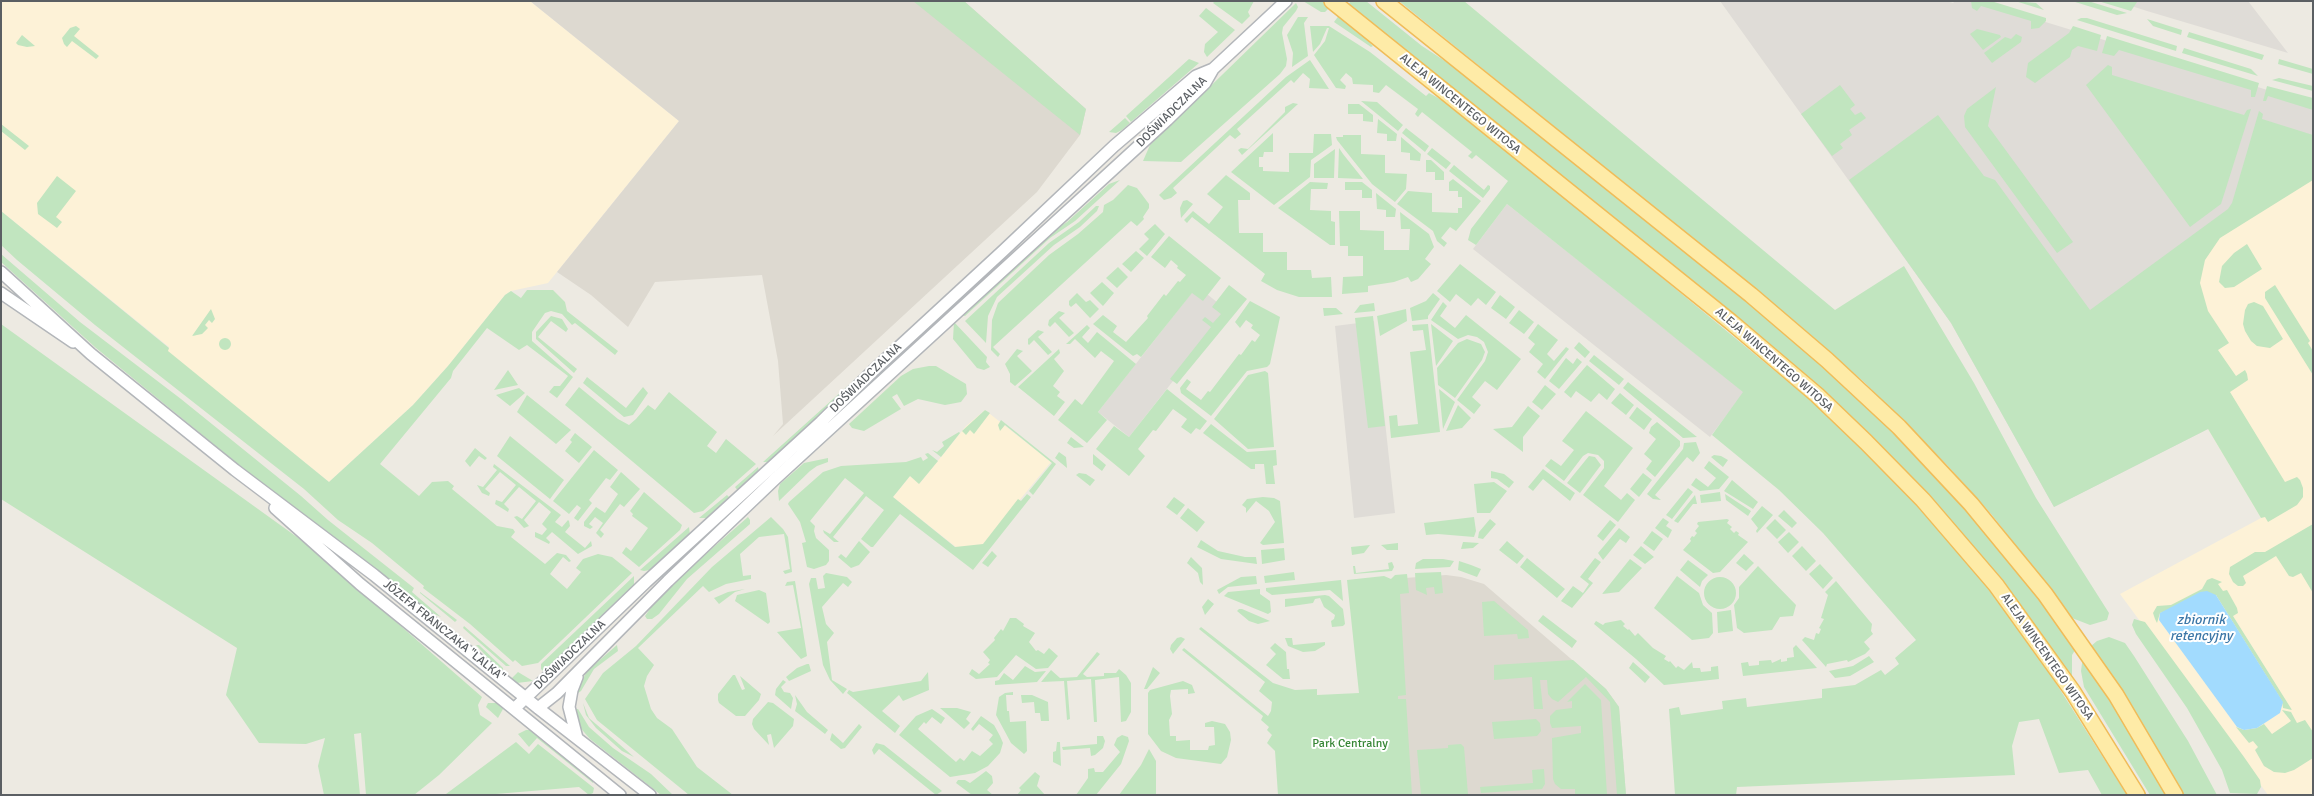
<!DOCTYPE html>
<meta charset="utf-8">
<style>
body{margin:0}
#map{position:relative;width:2314px;height:796px;overflow:hidden;background:#edeae2;font-family:Signika,sans-serif}
canvas{display:block}
.frame{position:absolute;inset:0;border:2px solid #5b5f63;pointer-events:none}
</style>
<div id="map">
<canvas width="2314" height="796"></canvas>
<div class="frame"></div>
</div>
<script>
const ctx = document.querySelector('canvas').getContext('2d');
ctx.lineJoin = 'round';
function paint(path, color) { ctx.fillStyle = color; ctx.fill(path, 'evenodd'); }
const poly = rows => new Path2D(rows.map(r => 'M' + r).join(''));
function stroke(path, color, width, dash) { ctx.strokeStyle = color; ctx.lineWidth = width; ctx.lineCap = dash ? 'butt' : 'round'; ctx.setLineDash(dash || []); ctx.stroke(path); }
function drawText(font, color, halo, rows, align = 'center') {
  ctx.font = font + ' Signika,sans-serif'; ctx.lineWidth = 4; ctx.setLineDash([]); ctx.textBaseline = 'middle'; ctx.strokeStyle = halo; ctx.fillStyle = color; for (const [text, x, y, turn = 0] of rows) {
    ctx.save(); ctx.translate(x, y); ctx.rotate((+turn || 0) * Math.PI / 180); ctx.textAlign = isNaN(turn) ? turn : align; if (halo) ctx.strokeText(text, 0, 0); ctx.fillText(text, 0, 0); ctx.restore();
  }
}
const commercial = poly([
 [1,1,530,1,679,121,548,283,511,291,505,295,448,366,413,405,329,482,167,351,169,347,1,211],
 [2313,173,2313,795,2268,795,2120,594,2261,518,2126,291],
 [985,410,1051,462,971,559,893,497,910,476,920,483,966,426]
]);
const industrial = poly([
 [1720,1,1946,1,1953,3,1955,1,1977,1,2313,104,2313,173,2126,291,2208,429,2054,507,1951,323],
 [2116,1,2248,1,2288,53,2147,11],
 [1507,204,1744,392,1710,437,1473,249],
 [1197,286,1228,311,1129,437,1098,412],
 [1374,321,1395,513,1354,518,1335,326]
]);
const education = poly([
 [530,1,964,1,1086,109,1080,135,1037,192,773,436,783,424,778,361,762,275,655,282,628,327,591,295,557,272,679,121],
 [1446,575,1461,577,1484,584,1606,689,1619,707,1626,795,1403,795,1391,579]
]);
const green = poly([
 [913,1,964,1,1086,109,1080,135],
 [1215,1,1254,1,1248,12,1250,16,1242,24,1213,3],
 [1303,1,1323,1,1330,7,1325,12,1321,12],
 [1351,1,1366,1,1422,46,1477,82,1783,328,1874,409,1993,537,2077,647,2072,655,2072,678,1934,503,1348,5],
 [1399,1,1464,1,1835,310,1904,266,1974,383,2036,498,2109,613,2107,620,2090,625,2072,618,1992,515,1947,465,1864,382,1794,321],
 [1971,1,1991,1,2046,18,2046,21,2039,28,2031,29,2031,21,1981,6,1977,11,1972,8],
 [2015,1,2036,3,2044,10],
 [2072,1,2088,1,2127,13,2117,15],
 [2098,1,2137,1,2137,2,2131,11],
 [1296,3,1298,7,1296,11,1283,27,1282,33,1287,59,1286,66,1280,74,1181,162,1143,161,1150,145],
 [1206,8,1235,30,1207,57,1204,52,1205,44,1218,32,1199,16],
 [1340,14,1357,29,1373,46,1371,47,1334,22],
 [1298,17,1308,17,1304,23,1308,56,1292,67,1293,53,1287,35],
 [2081,18,2087,18,2177,46,2176,51,2077,20],
 [2147,19,2182,30,2181,35,2153,26],
 [76,26,80,29,74,36,99,56,96,59,72,41,67,47,64,44,62,38,70,28],
 [1310,26,1329,26,1370,52,1426,96,1429,93,1455,107,1820,408,1893,479,1952,543,2002,605,2038,655,2127,795,2102,795,2088,770,2059,773,2039,719,2019,722,2012,746,2015,775,1737,787,1736,795,1675,795,1669,709,1679,707,1681,715,1723,709,1722,701,1746,698,1747,707,1822,698,1822,689,1855,685,1881,670,1885,675,1899,664,1895,658,1916,640,1823,533,1779,490,1712,435,1743,392,1507,204,1476,245,1468,240,1471,229,1508,181,1476,155,1472,159,1468,156,1472,152,1422,112,1418,117,1415,114,1418,109,1386,85,1379,93,1373,92,1373,85,1353,84,1352,78,1346,73,1340,80,1346,86,1345,89,1336,88,1314,55,1325,41,1329,28,1327,28,1320,44,1313,52],
 [2073,26,2101,35,2097,51,2078,46,2072,50,2070,57,2035,83,2026,77,2028,63,2069,33],
 [1977,29,2000,35,2001,37,1983,50,1970,34],
 [2189,32,2264,55,2262,60,2187,37],
 [2016,34,2022,37,2021,42,1992,63,1984,53,2005,37,2011,39],
 [22,35,35,46,27,47,18,45,16,43],
 [2107,36,2259,83,2255,97,2251,97,2251,90,2119,50,2114,56,2102,53],
 [2184,48,2251,69,2258,76,2182,53],
 [1189,59,1199,63,1131,122,1126,116],
 [2279,59,2313,69,2313,74,2278,64],
 [1310,60,1329,89,1309,88,1310,79,1303,73,1294,83,1291,80,1237,129,1241,134,1235,139,1230,135,1173,188,1177,193,1171,198,1164,200,1159,195,1286,77],
 [2108,65,2112,67,2112,75,2244,115,2247,110,2251,109,2221,204,2190,227,2086,85],
 [2279,78,2313,86,2313,91,2272,80],
 [1840,85,1855,105,1850,109,1855,115,1861,112,1866,118,1849,130,1852,135,1840,144,1843,148,1832,156,1801,114],
 [2267,86,2313,98,2313,110,2268,96,2266,101,2263,101],
 [1996,87,1988,126,2073,242,2057,253,1965,127,1964,116,1967,109],
 [1361,101,1377,102,1403,125,1398,131],
 [1293,103,1298,104,1242,155,1238,150,1241,148,1248,149,1285,112,1285,107],
 [1348,104,1359,104,1373,115,1373,122,1363,121,1363,114,1348,114],
 [2259,111,2263,114,2262,119,2313,135,2313,180,2220,238,2205,260,2200,283,2208,311,2229,343,2218,350,2236,376,2245,370,2247,374,2248,380,2230,392,2285,482,2297,477,2300,480,2303,488,2303,497,2297,505,2268,522,2265,517,2261,518,2208,429,2054,507,1951,323,1849,180,1938,115,1984,176,1995,180,2090,310,2228,209,2232,203],
 [1125,118,1130,123,1122,130,1116,133,1109,132],
 [1378,119,1397,134,1396,141,1387,141,1387,134,1377,133],
 [1,124,29,146,25,150,1,131],
 [1406,128,1429,146,1425,152,1402,133],
 [1273,133,1273,152,1264,152,1263,157,1259,157,1259,167,1263,167,1263,171,1289,172,1289,153,1313,153,1314,134,1331,134,1332,145,1311,160,1310,177,1274,205,1231,172],
 [1343,135,1361,135,1361,154,1385,155,1385,173,1407,174,1406,189,1395,202,1372,184,1337,140,1336,137,1343,137],
 [1401,137,1421,154,1420,161,1410,160,1410,153,1401,152],
 [1339,148,1343,154,1363,179,1338,178],
 [1432,148,1451,163,1446,169,1427,154],
 [1335,149,1334,178,1314,178,1314,164],
 [1426,160,1431,160,1444,172,1444,180,1435,180,1435,172,1426,172],
 [1454,165,1484,190,1488,185,1490,186,1490,189,1483,198,1449,171],
 [1226,175,1250,193,1250,200,1238,200,1239,233,1263,233,1263,252,1287,252,1287,270,1311,270,1312,278,1331,277,1332,297,1299,297,1277,290,1261,281,1265,274,1192,217,1187,223,1184,220,1193,211,1209,224,1223,207,1207,194],
 [57,176,76,191,56,217,62,222,57,228,38,214,37,203],
 [1453,179,1481,201,1456,231,1450,227,1441,238,1447,243,1444,247,1437,241,1433,231,1397,204,1408,191,1432,193,1432,212,1458,213,1458,208,1462,208,1462,197,1458,197,1458,191,1449,191,1449,182],
 [1120,180,1075,221,1050,238,965,316,960,315,1044,237,1067,222,1109,184],
 [1310,182,1328,183,1327,189,1311,189,1310,210,1331,211,1331,221,1335,222,1335,245,1330,245,1278,208],
 [1345,182,1362,182,1372,190,1372,198,1362,198,1362,190,1345,190],
 [1128,185,1137,188,1149,204,1149,208,1143,217,1144,219,1137,226,1131,221,993,347,1000,354,998,357,991,350,992,320,998,303,1049,255,1078,234,1103,212,1104,205,1113,200],
 [1376,193,1396,209,1395,217,1386,217,1386,210,1377,209],
 [1187,200,1193,204,1181,218,1180,208,1183,201],
 [1096,206,1099,206,1097,211,1080,227,1054,245,997,297,988,316,986,343,965,321,1049,243,1079,222],
 [1,211,169,348,168,351,329,482,413,405,448,366,505,295,511,291,521,298,527,290,553,290,565,302,567,311,618,351,615,355,575,323,572,325,562,314,551,311,545,313,532,332,532,341,573,377,557,398,549,392,554,386,560,386,568,376,527,345,519,350,487,328,453,371,451,378,380,464,419,496,432,482,448,481,454,486,452,489,497,526,513,529,515,532,511,537,545,564,557,553,566,555,571,561,569,562,563,557,550,574,567,589,581,572,576,568,583,559,598,554,612,557,632,573,538,663,522,666,515,660,513,662,470,624,423,588,424,586,372,543,338,520,304,489,95,325,17,260,1,245],
 [1339,211,1360,211,1360,230,1384,231,1384,250,1409,250,1410,229,1401,229,1400,212,1429,234,1434,247,1425,259,1431,264,1418,279,1411,282,1408,277,1394,282,1368,286,1368,292,1342,294,1343,277,1363,276,1363,256,1348,256,1348,246,1340,246],
 [1155,224,1165,234,1147,256,1139,249,1149,239,1144,234],
 [1169,236,1221,278,1203,301,1192,293,1141,357,1137,354,1133,356,1093,324,1103,315,1117,326,1113,332,1126,342,1148,318,1147,316,1164,294,1166,296,1178,281,1180,282,1186,275,1177,268,1178,266,1171,260,1165,268,1151,257],
 [2247,244,2262,269,2234,287,2225,288,2219,282,2222,266,2234,253],
 [1136,251,1144,258,1131,272,1122,264],
 [1,254,80,322,181,399,301,496,328,520,414,588,412,592,441,617,423,609,239,465,96,348,1,262],
 [1460,264,1496,292,1486,305,1478,298,1471,306,1456,294,1450,302,1437,291],
 [1118,267,1128,277,1117,288,1106,278],
 [1102,282,1114,293,1103,306,1090,293],
 [1229,285,1247,299,1177,384,1170,379,1211,327,1202,320,1205,317,1213,323,1221,314,1212,307],
 [2275,285,2310,341,2308,343,2313,351,2313,375,2265,298,2265,292],
 [1077,293,1086,302,1090,300,1099,309,1090,318,1076,303,1071,307,1069,305,1069,301],
 [1433,293,1440,299,1428,316,1428,319,1412,321,1410,308,1426,301],
 [1500,295,1515,307,1506,319,1491,308],
 [1250,301,1280,317,1270,364,1267,367,1247,371,1211,416,1181,393,1180,388,1187,379,1191,382,1186,389,1201,400,1208,391,1210,392,1239,354,1241,355,1252,340,1255,342,1260,335,1251,328,1253,325,1246,320,1240,328,1235,322],
 [1443,302,1447,306,1440,316,1455,328,1466,315,1521,359,1497,390,1485,381,1472,397,1481,405,1474,414,1457,400,1485,361,1488,352,1484,342,1477,337,1468,335,1458,339,1431,320],
 [2254,302,2263,306,2283,339,2270,348,2257,346,2251,341,2245,331,2243,324,2245,310,2248,304],
 [1374,303,1375,311,1354,313,1360,305],
 [1323,308,1336,308,1343,314,1324,316],
 [211,309,215,319,212,323,209,320,205,325,208,328,202,334,192,336],
 [1406,309,1407,321,1380,336,1377,316],
 [1519,310,1534,322,1524,334,1509,323],
 [1059,311,1065,313,1059,318,1074,333,1069,337,1055,322,1050,327,1048,325,1049,320],
 [551,316,562,319,568,329,566,332,551,321,538,337,577,369,574,373,536,339,536,332],
 [1373,316,1385,426,1368,428,1355,318],
 [954,322,987,357,986,362,990,367,984,370,977,368,953,339],
 [1,324,308,545,482,697,478,705,480,715,492,723,439,775,414,795,366,795,361,733,354,734,360,795,324,795,318,766,325,738,306,744,259,743,226,695,237,648,1,499],
 [1428,324,1440,432,1391,438,1389,416,1397,415,1398,426,1418,424,1410,352,1426,350,1423,330,1413,331,1412,325],
 [1431,324,1453,341,1436,366],
 [1538,324,1558,340,1547,354,1554,361,1566,347,1569,349,1545,379,1537,372,1543,364,1529,352,1535,344,1528,338],
 [1087,325,1090,328,1082,337,1088,343,1097,332,1136,364,1098,412,1107,420,1087,443,1058,420,1075,399,1082,405,1114,361,1101,351,1095,358,1075,339,1070,344,1066,344],
 [912,328,819,419,770,462,763,462],
 [1038,330,1044,332,1038,337,1052,352,1048,355,1034,340,1029,345,1028,344,1028,339],
 '219 344a6 6 0 1 1 12 0a6 6 0 1 1-12 0Z',
 [1467,339,1481,344,1485,352,1482,360,1455,398,1438,385,1437,368,1458,343],
 [1579,342,1590,352,1585,358,1574,348],
 [1017,349,1023,351,1017,356,1032,371,1015,386,1010,382,1010,374,1005,364],
 [1059,349,1060,353,1054,359,1064,371,1053,386,1060,392,1057,396,1065,402,1054,416,1018,387],
 [1594,355,1624,379,1619,385,1589,361],
 [1566,358,1573,364,1577,358,1582,362,1559,389,1549,381],
 [1587,365,1615,389,1607,400,1599,393,1591,402,1576,391,1571,398,1564,392],
 [929,366,936,366,966,384,967,394,961,402,945,405,918,399,904,406,897,394,892,397,901,409,864,431,852,428,849,424,901,376,913,369],
 [508,370,518,385,494,390],
 [1265,371,1268,373,1274,447,1248,449,1214,419,1248,375],
 [587,377,626,408,643,387,648,393,633,415,624,417,583,383],
 [1628,382,1697,437,1683,438,1623,388],
 [1545,385,1556,394,1542,410,1532,402],
 [579,387,618,419,629,425,636,419,648,405,655,410,669,392,717,432,707,446,716,453,726,439,756,464,703,511,694,513,565,405],
 [519,388,525,393,510,406,496,395],
 [1167,389,1207,421,1200,430,1196,428,1191,434,1181,427,1187,419,1173,409,1156,431,1153,430,1138,449,1145,456,1129,476,1096,449,1114,426,1129,437],
 [1439,389,1455,402,1443,429],
 [1620,393,1634,405,1626,415,1611,403],
 [527,395,571,430,556,444,517,412],
 [1458,405,1471,418,1462,428,1446,431],
 [1528,406,1540,416,1523,437,1523,452,1493,429,1512,427],
 [1637,407,1652,419,1644,430,1629,418],
 [985,410,990,413,974,434,970,430,966,435,962,431],
 [1586,411,1633,448,1604,486,1621,500,1627,493,1635,500,1618,522,1583,495,1604,468,1604,461,1598,455,1588,453,1583,456,1564,481,1545,466,1551,459,1561,466,1574,450,1562,441],
 [1001,420,1056,464,1033,495,1029,491,1052,463,1005,425,1000,431,998,425],
 [1657,422,1680,441,1680,446,1655,477,1646,469,1652,461,1644,454,1656,439,1649,433,1651,427],
 [1211,424,1247,452,1276,450,1277,465,1273,466,1275,484,1266,484,1264,464,1255,464,1255,469,1251,469,1203,433],
 [959,432,960,433,941,457,932,450,937,452,944,446,942,442],
 [575,433,592,447,579,463,565,451,572,442,570,440],
 [510,436,564,480,550,499,497,456],
 [1071,437,1084,447,1074,448,1067,443],
 [1696,442,1700,453,1693,462,1687,457,1655,495,1661,500,1653,499,1647,494,1683,449,1684,443],
 [475,448,487,458,485,460,479,456,470,467,465,461],
 [594,450,618,470,610,480,606,478,589,500,592,503,578,521,574,518,581,508,577,505,569,514,553,501],
 [1059,452,1066,457,1067,468,1055,458],
 [928,453,938,461,919,484,910,476,893,497,955,547,983,544,1018,499,1021,501,1027,494,1031,497,973,570,900,514,873,547,871,547,861,539,884,510,866,496,833,537,839,542,834,542,824,533,823,530,830,534,864,493,845,478,810,521,815,526,814,531,816,538,829,550,829,561,826,565,814,569,807,567,802,543,806,542,800,522,788,504,789,502,823,472,841,466,906,462,921,457,923,461,928,458,925,454],
 [1093,454,1106,465,1102,471,1093,464],
 [1714,455,1721,456,1728,460,1723,467,1711,457],
 [1589,456,1595,457,1601,465,1580,493,1567,483],
 [828,458,828,462,817,466,810,471,779,501,778,491,780,484,804,463],
 [1709,461,1729,477,1719,489,1700,491,1691,485,1696,478,1708,487,1716,478,1704,468],
 [494,464,561,515,555,522,562,527,568,520,569,521,570,526,565,532,585,548,591,541,592,546,578,554,552,532,546,538,550,542,549,544,535,537,535,532,542,535,547,529,542,524,551,512,539,502,524,520,529,526,524,528,514,517,517,516,522,519,536,501,519,487,504,504,509,509,508,512,495,504,496,500,502,502,516,485,500,472,485,489,490,493,489,496,482,493,477,485,483,487,497,470,493,467],
 [758,467,759,472,738,491,735,487],
 [1543,469,1575,493,1570,501,1543,479,1533,491,1528,487],
 [1491,471,1504,474,1514,482,1509,488,1497,479,1491,478],
 [621,472,640,489,624,507,620,504,600,530,604,534,601,538,596,533,603,523,595,517,589,524,593,527,590,529,584,526,584,522,596,507,605,513,618,494,610,487],
 [1079,473,1086,474,1095,480,1090,486,1076,475],
 [1643,473,1652,480,1639,497,1630,489],
 [1732,480,1758,502,1753,509,1724,491],
 [1494,482,1507,491,1490,513,1477,513,1474,484],
 [1688,488,1693,492,1672,519,1666,515],
 [644,492,682,525,680,530,639,567,622,553,626,547,631,551,648,528,632,516,633,514,630,511],
 [1720,492,1721,501,1701,503,1700,495],
 [1725,494,1751,511,1748,516,1726,500],
 [727,495,731,499,709,518,699,518],
 [1695,495,1697,504,1693,504,1678,523,1674,521],
 [1174,497,1185,505,1177,515,1166,507],
 [1263,497,1274,498,1280,501,1284,543,1263,545,1260,543,1275,522,1269,511,1256,501,1246,513,1246,508,1242,505,1247,499],
 [1762,506,1773,515,1757,533,1756,531,1758,528,1751,519],
 [1188,508,1205,522,1197,532,1180,518],
 [1784,510,1797,523,1792,528,1778,516],
 [748,517,750,520,750,524,687,579,659,614,652,619,647,619,645,616,661,593],
 [771,517,783,529,788,537,792,572,785,574,783,571,790,569,784,534,759,537,740,554,743,576,751,575,751,579,726,584,709,592,703,586,638,648,654,665,647,676,644,686,651,709,657,718,672,729,697,767,733,795,689,795,597,720,585,699,603,673,636,646,712,567],
 [1474,517,1476,531,1474,537,1438,534,1426,535,1424,523],
 [1663,518,1669,522,1666,526,1672,530,1668,538,1655,528],
 [1490,519,1496,524,1483,539,1478,538,1479,532],
 [1727,519,1729,520,1727,523,1732,527,1730,529,1734,533,1736,531,1739,533,1738,535,1748,542,1720,572,1713,573,1683,550,1691,541,1690,539,1692,536,1694,537,1697,533,1695,531,1699,526,1697,524,1698,522],
 [1775,519,1786,530,1777,539,1766,528],
 [1610,520,1616,525,1603,541,1597,536],
 [2313,524,2313,593,2301,573,2293,577,2289,576,2276,556,2243,576,2246,583,2243,586,2238,586,2233,582,2229,574,2230,567,2255,552,2265,552],
 [689,527,690,535,687,540,650,570,644,571,640,570],
 [1619,528,1630,537,1626,543,1620,539,1603,560,1598,553],
 [1652,531,1663,539,1654,551,1643,543],
 [1789,532,1799,542,1788,553,1778,542],
 [1201,540,1218,551,1245,557,1256,557,1257,564,1221,559,1197,547],
 [859,541,870,552,859,565,851,568,838,557,841,554,846,558],
 [1507,541,1524,556,1517,564,1499,550],
 [1463,542,1464,542,1479,543,1473,548,1461,549],
 [1398,543,1398,550,1387,550,1381,545],
 [1370,545,1364,553,1352,555,1351,547],
 [1641,546,1654,557,1645,564,1633,555],
 [1802,546,1816,561,1806,571,1792,556],
 [1284,548,1285,560,1262,564,1261,550],
 [992,551,997,556,988,567,982,563],
 [1744,554,1754,563,1746,571,1736,563],
 [1191,557,1202,568,1203,585,1200,582,1198,573,1187,563],
 [1527,558,1565,589,1557,598,1520,567],
 [1595,558,1601,562,1588,579,1593,583,1572,608,1561,601,1573,586,1583,593,1589,584,1580,577],
 [1423,559,1443,559,1454,561,1450,567,1415,569,1416,563],
 [1630,559,1642,568,1619,592,1602,594],
 [1688,560,1708,575,1702,581,1700,587,1680,570],
 [1459,561,1471,565,1481,569,1477,577,1458,570],
 [1392,562,1394,567,1392,571,1354,574,1353,566,1355,566,1356,573,1389,569,1388,563],
 [1820,564,1833,578,1823,589,1809,574],
 [1758,566,1796,605,1793,616,1780,617,1772,630,1744,633,1737,628,1734,605,1739,598,1739,587],
 [1294,572,1295,580,1265,583,1264,576],
 [1441,572,1443,593,1435,594,1434,587,1426,588,1427,595,1416,590,1415,573],
 [826,573,847,577,852,582,848,587,843,583,822,607,826,624,834,633,827,642,832,680,847,689,843,694,830,680,823,665,809,584,811,578,816,578,818,589,825,588,823,576],
 [1407,574,1409,593,1400,594,1406,695,1398,696,1398,699,1406,699,1412,795,1278,795,1275,751,1267,743,1272,735,1267,730,1269,727,1261,720,1263,716,1182,650,1184,648,1268,716,1271,711,1272,702,1259,691,1265,682,1199,629,1201,627,1273,683,1295,690,1317,689,1317,695,1359,693,1347,580,1384,576,1391,579,1395,575],
 [634,576,634,585,544,672,541,669,541,664],
 [1256,576,1257,584,1228,587,1219,594,1217,590,1241,577],
 [1677,576,1699,593,1703,605,1712,613,1713,633,1709,638,1692,640,1654,608],
 '1704 593a16 16 0 1 1 32 0a16 16 0 1 1-32 0Z',
 [2212,578,2222,582,2218,584,2223,591,2227,590,2237,608,2238,613,2233,616,2292,710,2283,708,2282,701,2216,595,2160,613,2157,623,2155,619,2153,613,2157,606,2171,605,2202,589,2207,580],
 [1341,580,1343,601,1330,590,1272,595,1266,591,1266,588],
 [795,581,807,656,801,659,777,632,801,628,793,585,785,586,787,582],
 [1836,581,1872,624,1871,631,1873,634,1864,642,1870,649,1865,654,1848,662,1847,660,1827,664,1826,667,1802,640,1805,637,1814,640,1816,633,1819,634,1821,629,1819,628,1824,619,1821,618,1828,595,1825,592],
 [745,589,735,592,719,604,714,598,728,592],
 [1260,589,1260,594,1270,601,1271,612,1268,614,1224,596,1228,592],
 [759,590,766,593,770,622,768,624,735,601,737,595],
 [420,592,457,620,455,622,420,593],
 [1325,595,1329,596,1343,609,1345,624,1343,626,1332,627,1331,621,1334,619,1335,615,1324,607,1320,598,1315,599,1313,603,1285,607,1285,599],
 [1208,599,1214,604,1205,615,1202,607],
 [1494,601,1528,630,1529,638,1518,639,1517,634,1484,636,1482,602],
 [1239,609,1242,609,1270,621,1258,624,1249,621,1237,611],
 [1731,610,1733,631,1718,633,1717,612],
 [1543,615,1577,641,1572,648,1538,621],
 [1010,618,1016,618,1024,624,1023,626,1035,633,1029,642,1036,651,1038,650,1044,654,1049,648,1058,656,1048,668,1036,669,1016,655,997,677,976,679,969,674,972,669,979,674,990,664,988,663,990,660,983,652,995,640,994,638,1001,629,1003,631],
 [2134,619,2145,622,2244,757,2260,780,2261,787,2257,794,2230,793,2222,770,2187,708,2136,634,2132,625],
 [1621,620,1625,624,1623,626,1628,630,1629,629,1635,636,1638,633,1653,648,1666,656,1664,659,1669,662,1670,661,1676,668,1678,666,1684,670,1692,662,1693,668,1700,668,1701,672,1711,671,1711,667,1718,666,1719,679,1664,685,1636,659,1594,624,1596,621,1603,625,1605,623],
 [464,626,510,666,506,666,463,628],
 [1181,637,1185,639,1173,654,1170,649,1171,645,1177,638],
 [2109,637,2125,643,2134,656,2188,741,2217,795,2182,795,2132,707,2091,646,2097,641],
 [1285,638,1292,638,1293,645,1325,642,1325,645,1315,651,1303,652,1288,646],
 [1275,643,1286,652,1287,669,1289,669,1290,679,1283,679,1266,665,1276,654,1270,648],
 [476,645,479,645,503,668,503,674],
 [617,645,618,651,594,669,581,691,574,696,587,671],
 [1796,645,1817,668,1743,676,1741,663,1748,662,1749,666,1759,665,1759,661,1771,660,1772,663,1781,659,1781,662,1787,661,1787,658,1794,657,1793,648],
 [1097,652,1100,654,1083,674,1087,677,1104,676,1104,673,1116,673,1119,669,1126,675,1131,683,1131,712,1126,721,1121,722,1119,677,1095,680,1097,722,1094,722,1091,679,1067,681,1070,719,1067,720,1064,681,1041,682,1051,670,1060,678,1077,677],
 [1869,656,1874,662,1850,676,1835,678,1829,671,1853,666],
 [2083,656,2168,795,2150,795,2084,687,2081,671],
 [1573,660,1606,689,1619,707,1626,795,1617,795,1610,702,1586,677,1558,702,1552,699,1548,694,1547,680,1540,680,1543,709,1534,709,1532,677,1494,680,1494,665],
 [1633,662,1650,677,1645,683,1629,668],
 [807,664,809,664,811,671,789,681,786,677,797,668],
 [1025,666,1035,672,1046,671,1037,682,995,685,995,681,999,680,1004,673,1013,680],
 [1153,667,1160,673,1147,689,1144,689],
 [518,672,533,681,517,683,511,679],
 [928,672,929,690,903,701,899,695,882,711,900,726,895,733,847,693,849,690,853,692,921,681],
 [733,675,735,675,742,690,745,689,740,676,761,694,759,700,745,716,736,716,719,703,718,700,718,694],
 [783,680,786,682,781,687,784,692,790,693,793,698,791,709,775,695,776,689],
 [1183,681,1192,685,1195,693,1188,694,1188,689,1171,690,1170,696,1172,714,1169,720,1170,736,1176,736,1176,741,1190,740,1190,750,1208,750,1209,746,1215,745,1214,727,1205,727,1205,723,1212,721,1225,724,1230,732,1231,740,1227,757,1221,764,1176,758,1161,751,1148,734,1148,693,1150,690],
 [1585,684,1601,700,1607,795,1575,795,1575,789,1561,789,1555,784,1553,779,1552,738,1581,733,1581,726,1552,728,1550,723,1550,716,1556,710,1572,708,1572,701,1567,702],
 [1013,692,1013,695,1006,695,1007,711,1009,711,1010,722,1026,721,1027,751,1024,754,1011,743,996,715,999,697,1005,693],
 [795,695,807,712,828,730,825,734,795,711,797,704],
 [1021,695,1032,695,1048,702,1049,721,1041,721,1040,713,1035,713,1034,702,1022,703],
 [496,700,502,704,503,709,498,718,486,707,488,703,495,703],
 [768,702,773,703,794,719,793,726,774,748,771,734,767,735,769,745,754,729,752,724,753,719],
 [583,703,589,718,634,757,622,751,596,728,586,715],
 [940,708,957,708,971,712,966,719,970,723,964,729],
 [573,709,578,709,589,727,613,748,651,774,673,795,661,795,590,739,578,725],
 [932,709,945,718,941,724,932,717,926,724,924,722,918,729,956,762,960,758,964,761,972,751,980,756,993,744,989,740,993,735,979,724,973,731,971,729,981,716,994,725,1000,736,1003,743,1000,753,988,766,975,773,950,777,899,735,916,716],
 [2282,710,2291,712,2297,723,2305,720,2313,732,2313,758,2294,770,2285,773,2274,772,2264,766,2255,750,2258,747,2253,741,2249,743,2236,727,2244,730,2257,728,2264,724,2272,734,2291,721],
 [1536,719,1540,723,1541,731,1537,736,1494,739,1492,722],
 [859,724,862,727,845,748,841,749,830,740,832,733,843,743],
 [526,730,534,730,593,779,593,783,537,738,529,747,518,734],
 [1122,735,1128,737,1129,741,1121,764,1096,795,1076,795,1088,778,1088,769,1094,768,1095,772,1103,772,1120,752,1114,745,1117,738],
 [1097,736,1103,736,1105,741,1103,748,1095,755,1091,756,1090,748,1063,750,1062,747,1097,744],
 [516,742,529,754,538,744,594,788,593,793,589,795,579,787,484,795,446,794],
 [1057,742,1060,742,1061,766,1053,762,1053,752,1056,751],
 [876,743,884,745,942,791,936,795,879,749,874,755,872,750],
 [1448,745,1461,744,1464,747,1468,794,1421,795,1417,750,1448,748],
 [1149,749,1156,761,1156,795,1119,795,1141,765],
 [1544,769,1545,784,1542,789,1481,793,1480,787,1533,783,1532,770],
 [986,771,992,776,993,783,987,790,993,795,972,795,956,783,958,780,965,780,970,783],
 [1035,772,1040,776,1037,786,1045,795,1017,795,1021,790,1019,788]
]);
const water = poly([
 [2207,591,2216,595,2283,702,2280,713,2257,728,2244,730,2237,727,2159,620,2160,613,2200,592]
]);
const tertiary = poly([
 [1,272,91,354,235,470,374,575,538,708,650,795],
 [1,293,73,342],
 [275,508,360,584,620,795],
 [515,708,646,582,821,422,875,369,1003,251,1114,146,1196,76,1213,69],
 [538,708,557,693,668,581,775,479,1167,120,1205,83,1213,69,1286,1],
 [577,738,569,707,572,690,577,677]
]);
const primary = poly([
 [1332,1,1731,322,1817,395,1866,442,1923,500,1996,585,2073,692,2137,795],
 [1384,1,1751,295,1827,360,1899,427,1971,504,2045,594,2116,695,2175,795]
]);
const streetNames = [
 ["ALEJA WINCENTEGO WITOSA",1460,104,39],
 ["DOŚWIADCZALNA",1172,112,-45],
 ["ALEJA WINCENTEGO WITOSA",1774,360,41],
 ["DOŚWIADCZALNA",866,378,-44],
 ["JÓZEFA FRANCZAKA \"LALKA\"",444,631,39],
 ["DOŚWIADCZALNA",570,655,-44],
 ["ALEJA WINCENTEGO WITOSA",2047,657,55]
];
const parkNames = [
 ["Park Centralny",1350,744]
];
const waterNames = [
 ["zbiornik",2201,620],
 ["retencyjny",2201,636]
];
paint(commercial, '#fdf2d7');
paint(industrial, '#dfdcd7');
paint(education, '#ddd9d0');
paint(green, '#c1e5bf');
paint(water, '#a2dbfe');
stroke(tertiary, '#b3b6ba', 14);
stroke(primary, '#f0bc59', 18);
stroke(tertiary, '#fff', 11);
stroke(primary, '#feeba7', 15);
drawText('12px', '#5b5f63', '#fff', streetNames);
drawText('12px', '#378636', '#fff', parkNames);
drawText('italic 14px', '#3c77a7', '#fff', waterNames);
</script>
